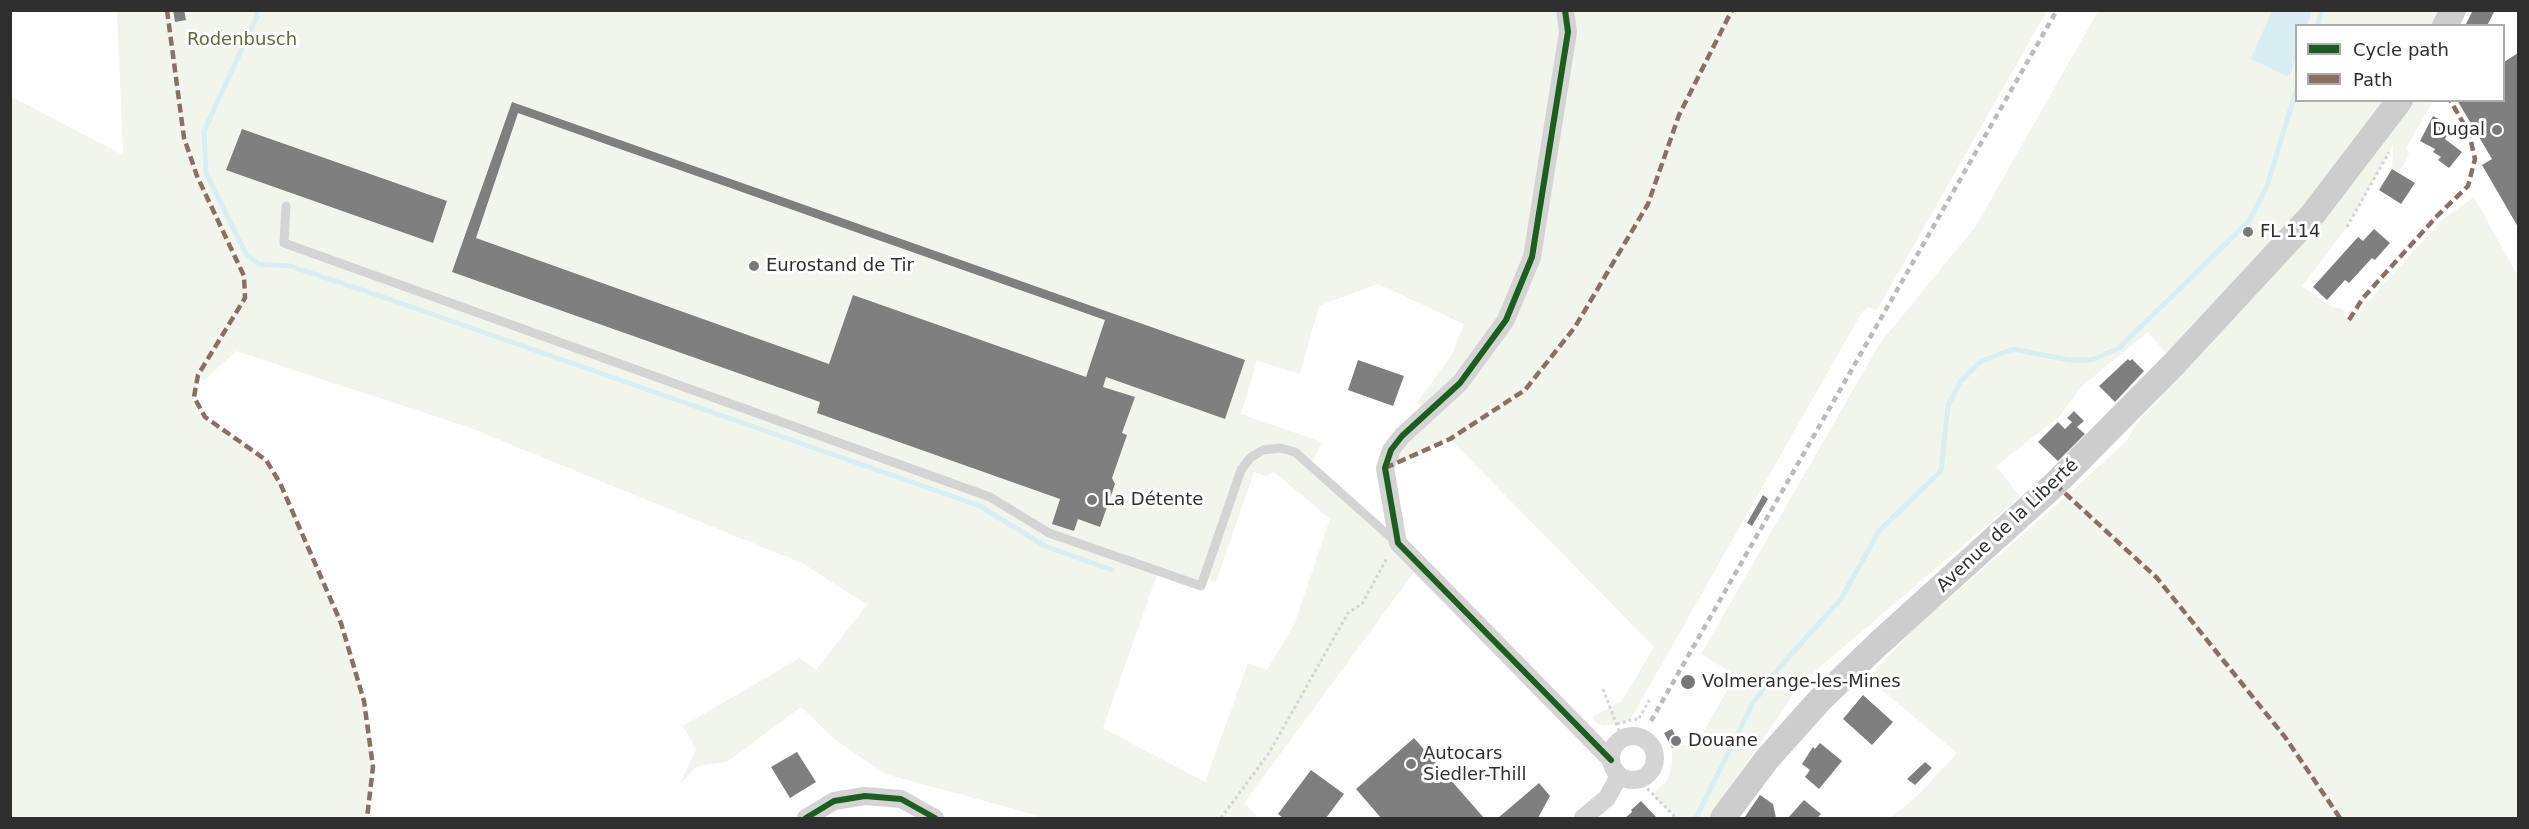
<!DOCTYPE html>
<meta charset="utf-8">
<style>
body{margin:0}
#map{position:relative;width:2529px;height:829px;overflow:hidden;background:#fff;font-family:"DejaVu Sans",sans-serif}
canvas{display:block}
.frame{position:absolute;inset:0;border:12px solid #2f2f2f;pointer-events:none}
.legend{position:absolute;left:2295px;top:24px;width:210px;height:78px;box-sizing:border-box;background:#fff;border:2px solid #acacac;margin:0;padding:8px 10px;list-style:none;font-size:18px;color:#2f2f2f}
.legend li{display:flex;align-items:center;gap:12px;height:30px}
.legend b{width:30px;border:2px solid #acacac}
</style>
<div id="map">
<canvas width="2529" height="829"></canvas>
<div class="frame"></div>
<ul class="legend">
<li><b style="height:8px;background:#1b5e20"></b>Cycle path</li>
<li><b style="height:8px;background:#8d6e63"></b>Path</li>
</ul>
</div>
<script>
const ctx = document.querySelector('canvas').getContext('2d');
ctx.lineJoin = 'round';
function paint(path, color) { ctx.fillStyle = color; ctx.fill(path, 'evenodd'); }
const poly = rows => new Path2D(rows.map(r => 'M' + r).join(''));
function stroke(path, color, width, dash) { ctx.strokeStyle = color; ctx.lineWidth = width; ctx.lineCap = dash ? 'butt' : 'round'; ctx.setLineDash(dash || []); ctx.stroke(path); }
function drawText(font, color, halo, rows, align = 'center') {
  ctx.font = font + ' "DejaVu Sans",sans-serif'; ctx.lineWidth = 6; ctx.setLineDash([]); ctx.textBaseline = 'middle'; ctx.strokeStyle = halo; ctx.fillStyle = color; for (const [text, x, y, turn = 0] of rows) {
    ctx.save(); ctx.translate(x, y); ctx.rotate((+turn || 0) * Math.PI / 180); ctx.textAlign = isNaN(turn) ? turn : align; if (halo) ctx.strokeText(text, 0, 0); ctx.fillText(text, 0, 0); ctx.restore();
  }
}
const green = poly([
 [117,10,2047,11,1877,310,1869,307,1862,312,1630,720,1604,726,1595,722,1592,717,1622,701,1654,647,1450,439,1385,468,1429,413,1417,403,1452,354,1464,324,1378,284,1319,306,1300,374,1257,361,1241,414,1322,442,1311,465,1420,564,1244,803,1257,815,1253,818,1041,818,1036,815,885,774,833,738,801,707,727,762,697,766,680,784,696,749,683,726,800,658,816,670,867,605,804,564,468,427,236,351,205,380,198,376,194,397,205,417,266,460,280,484,341,623,364,701,373,767,367,818,11,818,10,96,123,155],
 [1254,472,1267,476,1274,472,1330,519,1294,625,1267,670,1248,663,1205,782,1103,728,1158,572,1201,586,1204,578,1216,582],
 [2098,11,2453,11,2445,25,2296,26,2296,100,2433,101,2406,148,2409,154,2399,173,2392,169,2393,145,2347,227,2302,286,2332,307,2343,309,2345,316,2349,319,2357,314,2442,220,2474,197,2518,276,2518,818,1890,818,1917,796,1957,753,1868,678,1914,629,2067,496,2126,441,2140,419,2160,399,2174,363,2148,332,2082,386,2059,417,1996,466,2020,497,1801,683,1709,818,1676,818,1652,795,1668,779,1672,764,1672,748,1680,744,1694,748,1736,675,1701,654,1880,343,1976,226]
]);
const water = poly([
 [2272,11,2312,11,2307,25,2296,26,2296,57,2290,75,2287,76,2251,59]
]);
const stream = poly([
 [256,10,257,16,204,131,206,173,246,254,259,264,290,266,380,296,980,506,1045,546,1112,570],
 [2317,26,2322,10],
 [1696,818,1753,703,1779,668,1841,599,1879,531,1941,471,1948,406,1960,382,1980,362,2013,349,2069,360,2092,360,2119,348,2249,221,2267,186,2296,91]
]);
const building = poly([
 [173,10,184,10,186,20,175,22],
 [2473,10,2495,10,2487,26,2465,26],
 [2518,53,2518,227,2482,165,2492,159,2457,100,2504,100,2504,62],
 [512,102,1245,360,1225,419,1106,377,1103,387,1135,397,1122,433,1127,435,1112,478,1115,484,1100,527,1078,519,1074,531,1052,524,1060,499,817,413,820,402,452,272],
 [518,113,1105,320,1086,377,853,295,829,364,476,238],
 [2433,116,2446,123,2443,130,2448,133,2445,139,2462,152,2449,168,2438,160,2441,157,2433,152,2435,149,2420,141],
 [242,129,447,201,433,243,226,170],
 [2392,169,2415,183,2401,204,2379,190],
 [2374,229,2390,243,2375,260,2372,258,2349,283,2345,280,2327,300,2313,287,2358,237,2363,241],
 [2128,359,2130,361,2132,359,2144,371,2115,402,2099,386],
 [1358,360,1404,376,1393,406,1348,390],
 [2074,411,2084,421,2077,427,2085,434,2058,461,2038,442,2058,422,2065,429,2072,422,2067,418],
 [1763,495,1768,499,1752,526,1747,523],
 [1863,695,1893,722,1872,745,1843,719],
 [1672,729,1680,744,1672,748,1664,733],
 [1414,738,1484,818,1381,818,1356,789],
 [1820,743,1842,761,1819,789,1805,777,1810,770,1802,764,1813,747,1815,749],
 [797,752,816,782,790,798,771,767],
 [1925,762,1932,768,1915,785,1907,779],
 [1311,770,1344,794,1326,818,1283,818,1278,814],
 [1539,783,1550,796,1538,818,1498,818],
 [1760,795,1773,804,1776,818,1744,818],
 [1804,800,1821,814,1817,818,1788,818],
 [1641,801,1657,818,1625,818,1632,812,1631,810]
]);
const path = poly([
 [2347,227,2389,152],
 [1603,689,1622,739],
 [1617,724,1634,719,1638,720,1650,699],
 [1639,780,1676,818],
 [1221,818,1269,753,1348,613,1362,604,1387,558]
]);
const service = poly([
 [286,206,284,243,990,497,1049,533,1201,586,1241,470,1250,458,1263,450,1280,448,1295,452,1396,542]
]);
const minor = poly([
 [1565,10,1568,32,1532,257,1506,320,1460,383,1402,436,1391,450,1385,468,1398,543,1611,760],
 '1611 758a22 22 0 1 1 44 0a22 22 0 1 1-44 0Z',
 [806,818,834,801,865,796,901,799,935,818],
 [1583,818,1607,798,1619,776]
]);
const secondary = poly([
 [2445,26,2453,10],
 [1723,818,1767,759,1819,701,1877,645,2055,484,2175,363,2313,214,2400,100]
]);
const rail = poly([
 [1651,721,2057,10]
]);
const quiet = poly([
 [167,10,184,138,197,176,244,276,245,298,198,375,194,397,205,417,266,460,280,483,341,623,364,701,373,767,367,818],
 [2349,320,2363,298,2437,216,2468,186,2475,159,2469,133,2450,100],
 [1385,468,1450,439,1525,390,1575,327,1648,204,1679,115,1732,10],
 [2055,484,2157,578,2285,737,2340,818]
]);
const cycleway = poly([
 [1565,10,1568,32,1532,257,1506,320,1460,383,1402,436,1391,450,1385,468,1398,543,1611,760],
 [806,818,834,801,865,796,901,799,935,818]
]);
const markers = [
 [2497,130,6,"#787878"],
 [2248,232,6,"#787878"],
 [754,266,6,"#787878"],
 [1092,500,6,"#787878"],
 [1688,682,8,"#787878"],
 [1676,741,6,"#787878"],
 [1411,764,6,"#787878"]
];
const parkNames = [
 ["Rodenbusch",242,40]
];
const poiNames = [
 ["Dugal",2485,130,"right"],
 ["FL 114",2260,232],
 ["Eurostand de Tir",766,266],
 ["La Détente",1104,500],
 ["Volmerange-les-Mines",1702,682],
 ["Douane",1688,741],
 ["Autocars",1423,754],
 ["Siedler-Thill",1423,775]
];
const streetNames = [
 ["Avenue de la Liberté",2008,526,-43]
];
paint(green, '#f2f5ec');
paint(water, '#d8eef2');
stroke(stream, '#d8eef2', 5);
paint(building, '#7f7f7f');
stroke(path, '#d4d4d4', 3, [3, 3]);
stroke(service, '#d4d4d4', 9);
stroke(minor, '#d4d4d4', 18);
stroke(secondary, '#cdcdcd', 26);
stroke(rail, '#bbb', 4.5, [6, 4.5]);
stroke(quiet, '#8d6e63', 4.5, [9, 4.5]);
stroke(cycleway, '#1b5e20', 6);
for (const [x, y, r, color] of markers) { const dot = new Path2D(); dot.arc(x, y, r, 0, 2 * Math.PI); ctx.fillStyle = color; ctx.fill(dot); stroke(dot, '#fff', 2); }
drawText('18px', '#5c6c3b', '#fff', parkNames);
drawText('18px', '#2f2f2f', '#fff', poiNames, 'left');
drawText('18px', '#2f2f2f', '#fff', streetNames);
</script>
